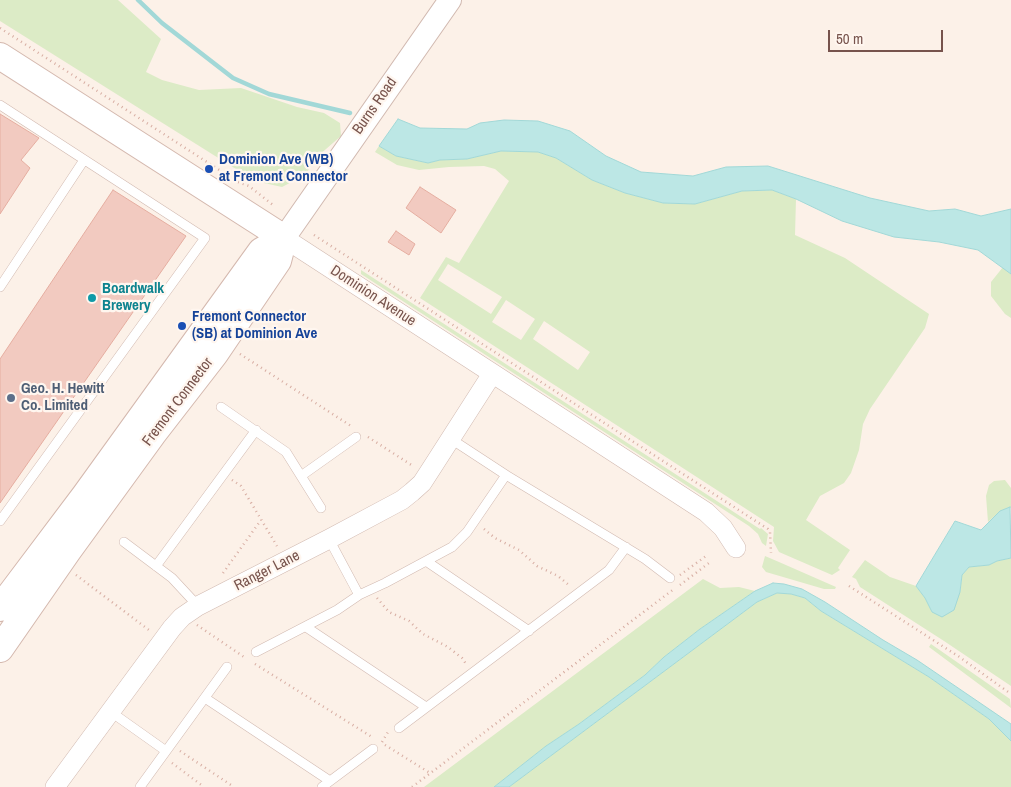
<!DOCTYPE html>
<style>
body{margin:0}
#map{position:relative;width:1011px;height:787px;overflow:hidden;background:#fcf1e8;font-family:"Archivo Narrow",sans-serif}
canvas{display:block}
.scale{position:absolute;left:828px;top:30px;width:115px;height:22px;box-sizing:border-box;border:2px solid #77534c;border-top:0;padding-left:6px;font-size:15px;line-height:18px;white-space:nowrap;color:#77534c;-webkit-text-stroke:4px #fff6ef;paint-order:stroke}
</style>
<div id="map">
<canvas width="1011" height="787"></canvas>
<div class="scale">50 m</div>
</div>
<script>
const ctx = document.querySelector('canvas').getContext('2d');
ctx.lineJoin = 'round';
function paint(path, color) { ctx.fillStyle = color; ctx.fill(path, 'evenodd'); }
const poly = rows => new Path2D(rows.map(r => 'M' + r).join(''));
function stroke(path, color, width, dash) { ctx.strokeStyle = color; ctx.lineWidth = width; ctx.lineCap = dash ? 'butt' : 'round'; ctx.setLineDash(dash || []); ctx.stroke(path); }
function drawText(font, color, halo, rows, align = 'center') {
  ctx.font = font + ' "Archivo Narrow",sans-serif'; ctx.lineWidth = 4.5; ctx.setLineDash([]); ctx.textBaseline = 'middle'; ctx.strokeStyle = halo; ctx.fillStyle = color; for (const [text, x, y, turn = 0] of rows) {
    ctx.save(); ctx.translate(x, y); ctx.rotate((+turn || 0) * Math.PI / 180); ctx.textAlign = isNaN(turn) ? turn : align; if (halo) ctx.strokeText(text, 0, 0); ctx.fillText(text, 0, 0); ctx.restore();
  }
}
const green = poly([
 [0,0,118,0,161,39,146,72,162,80,199,90,241,88,297,107,324,113,340,123,341,136,318,156,305,175,282,187,255,181,0,21],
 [379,146,396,156,428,163,440,160,467,159,501,151,538,152,556,158,592,180,625,193,663,203,695,204,742,191,772,190,796,199,795,235,845,258,929,314,925,328,870,409,863,424,859,450,851,473,844,483,820,496,806,520,850,550,838,568,840,570,832,575,779,552,773,541,774,527,420,298,446,257,459,263,509,181,495,169,484,166,449,167,419,170,397,165,375,152],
 [448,264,502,297,491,314,438,280],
 [506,300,535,319,521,340,492,322],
 [544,321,590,352,578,370,533,339],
 [1003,267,1011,274,1011,318,1005,314,991,296,991,282],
 [361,270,760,529,761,528,768,534,766,546,762,543,758,534,749,526,361,274],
 [1005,480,1011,488,1011,508,1000,511,988,522,986,496,989,485,994,481],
 [765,556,779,562,836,587,835,589,824,589,766,572,762,567],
 [1011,558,1011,686,944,641,860,587,856,579,852,577,865,560,890,577,916,586,925,598,932,612,960,592,962,575,969,567,989,565,997,561],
 [703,579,720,588,739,587,755,591,700,629,664,657,645,675,579,724,546,746,494,787,424,787],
 [777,593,791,594,805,598,821,611,929,677,989,719,1011,741,1011,787,509,787,757,602],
 [931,644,1010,699,1011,708,929,647]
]);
const water = poly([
 [398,119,420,128,467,129,480,123,504,120,538,121,570,131,606,156,641,172,693,176,726,167,768,166,870,198,929,211,955,209,981,216,1011,209,1011,274,978,250,939,242,894,237,842,221,796,199,772,190,742,191,695,204,663,203,625,193,592,180,556,158,538,152,501,151,467,159,440,160,428,163,396,156,379,146,398,119],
 [1010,507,1011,558,997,561,989,565,969,567,962,575,960,592,954,610,942,617,932,612,925,598,916,586,955,521,981,530,1000,511,1010,507],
 [773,583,784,584,802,589,825,602,883,640,917,660,1011,724,1011,741,989,719,929,677,821,611,805,598,791,594,777,593,757,602,509,787,494,787,546,746,579,724,645,675,664,657,700,629,755,591,773,583]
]);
const stream = poly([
 [138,0,162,23,233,78,269,94,350,113]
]);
const building = poly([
 [0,114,39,138,21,160,30,168,0,214,0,114],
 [420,187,456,210,441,233,406,208,420,187],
 [113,190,186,236,0,503,0,359,113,190],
 [396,231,415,244,409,255,388,242,396,231]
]);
const path = poly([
 [0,28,227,175],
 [238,182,249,186,273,205],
 [314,235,768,529,770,532,771,553],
 [240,354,351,426],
 [368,437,413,466],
 [232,480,241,486,277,546],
 [484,529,495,538,519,550,537,566,558,576,570,586],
 [223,573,261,520],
 [76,575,149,630],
 [680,575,706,556],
 [680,585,709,563],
 [849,586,958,656,1011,694],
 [377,598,389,612,409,621,423,634,448,647,462,658,466,664],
 [197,625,244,657],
 [255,664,372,737],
 [382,742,388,732],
 [385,745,430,773],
 [180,751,234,787],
 [172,763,204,787],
 [412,787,674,589]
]);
const service = poly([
 [0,105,205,238,0,521],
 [0,287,84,160],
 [221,407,286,452,321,508],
 [451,439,506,475,645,559,670,578],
 [301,476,356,437],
 [329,539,359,595],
 [124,542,172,578,198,606],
 [426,561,529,631],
 [156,566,256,430],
 [306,627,426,707],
 [256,652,337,610,359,595,385,583,452,547,467,532,506,475],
 [205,698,330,781],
 [111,712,166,751],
 [399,728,609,570,626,547],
 [140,787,227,667],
 [322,787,373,749]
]);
const minor = poly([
 [284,238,706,512,723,528,736,548],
 [55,787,172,628,182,617,198,606,329,539,402,500,412,492,422,483,433,466,492,374]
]);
const tertiary = poly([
 [284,238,450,0]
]);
const secondary = poly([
 [0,56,284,238],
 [0,608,85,495,261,251,284,238],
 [0,649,68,551,153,434,215,354,278,261,284,238]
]);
const markers = [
 [209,169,5,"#1a4fb4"],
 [92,298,5,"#0f9aa8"],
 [182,326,5,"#1a4fb4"],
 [11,398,5,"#5c6f8a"]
];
const streetNames = [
 ["Burns Road",375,106,-55],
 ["Dominion Avenue",373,296,33],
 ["Fremont Connector",178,402,-53],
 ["Ranger Lane",267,571,-27]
];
const transitNames = [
 ["Dominion Ave (WB)",219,160],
 ["at Fremont Connector",219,177],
 ["Fremont Connector",192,317],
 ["(SB) at Dominion Ave",192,334]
];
const cultureNames = [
 ["Boardwalk",102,289],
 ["Brewery",102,306]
];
const serviceNames = [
 ["Geo. H. Hewitt",21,389],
 ["Co. Limited",21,406]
];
paint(green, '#dcebc6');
paint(water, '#bce7e5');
stroke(water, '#a2d8d7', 1);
stroke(stream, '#a2d8d7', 4.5);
paint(building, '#f2cac0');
stroke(building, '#e5ada0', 1);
stroke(service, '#d1b9b0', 10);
stroke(minor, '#d1b9b0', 20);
stroke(tertiary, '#d1b9b0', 24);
stroke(secondary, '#d4b8ae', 28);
stroke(path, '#d7ada2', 2.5, [1, 4]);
stroke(service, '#fff', 9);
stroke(minor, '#fff', 19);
stroke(tertiary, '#fff', 22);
stroke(secondary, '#fff', 26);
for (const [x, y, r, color] of markers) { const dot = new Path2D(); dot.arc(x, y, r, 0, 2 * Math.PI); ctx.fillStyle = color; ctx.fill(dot); stroke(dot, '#fff6ef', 2); }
drawText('15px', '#77534c', '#fff6ef', streetNames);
drawText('bold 15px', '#164399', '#fff6ef', transitNames, 'left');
drawText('bold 15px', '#0d838f', '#fff6ef', cultureNames, 'left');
drawText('bold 15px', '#4e5e75', '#fff6ef', serviceNames, 'left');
</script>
